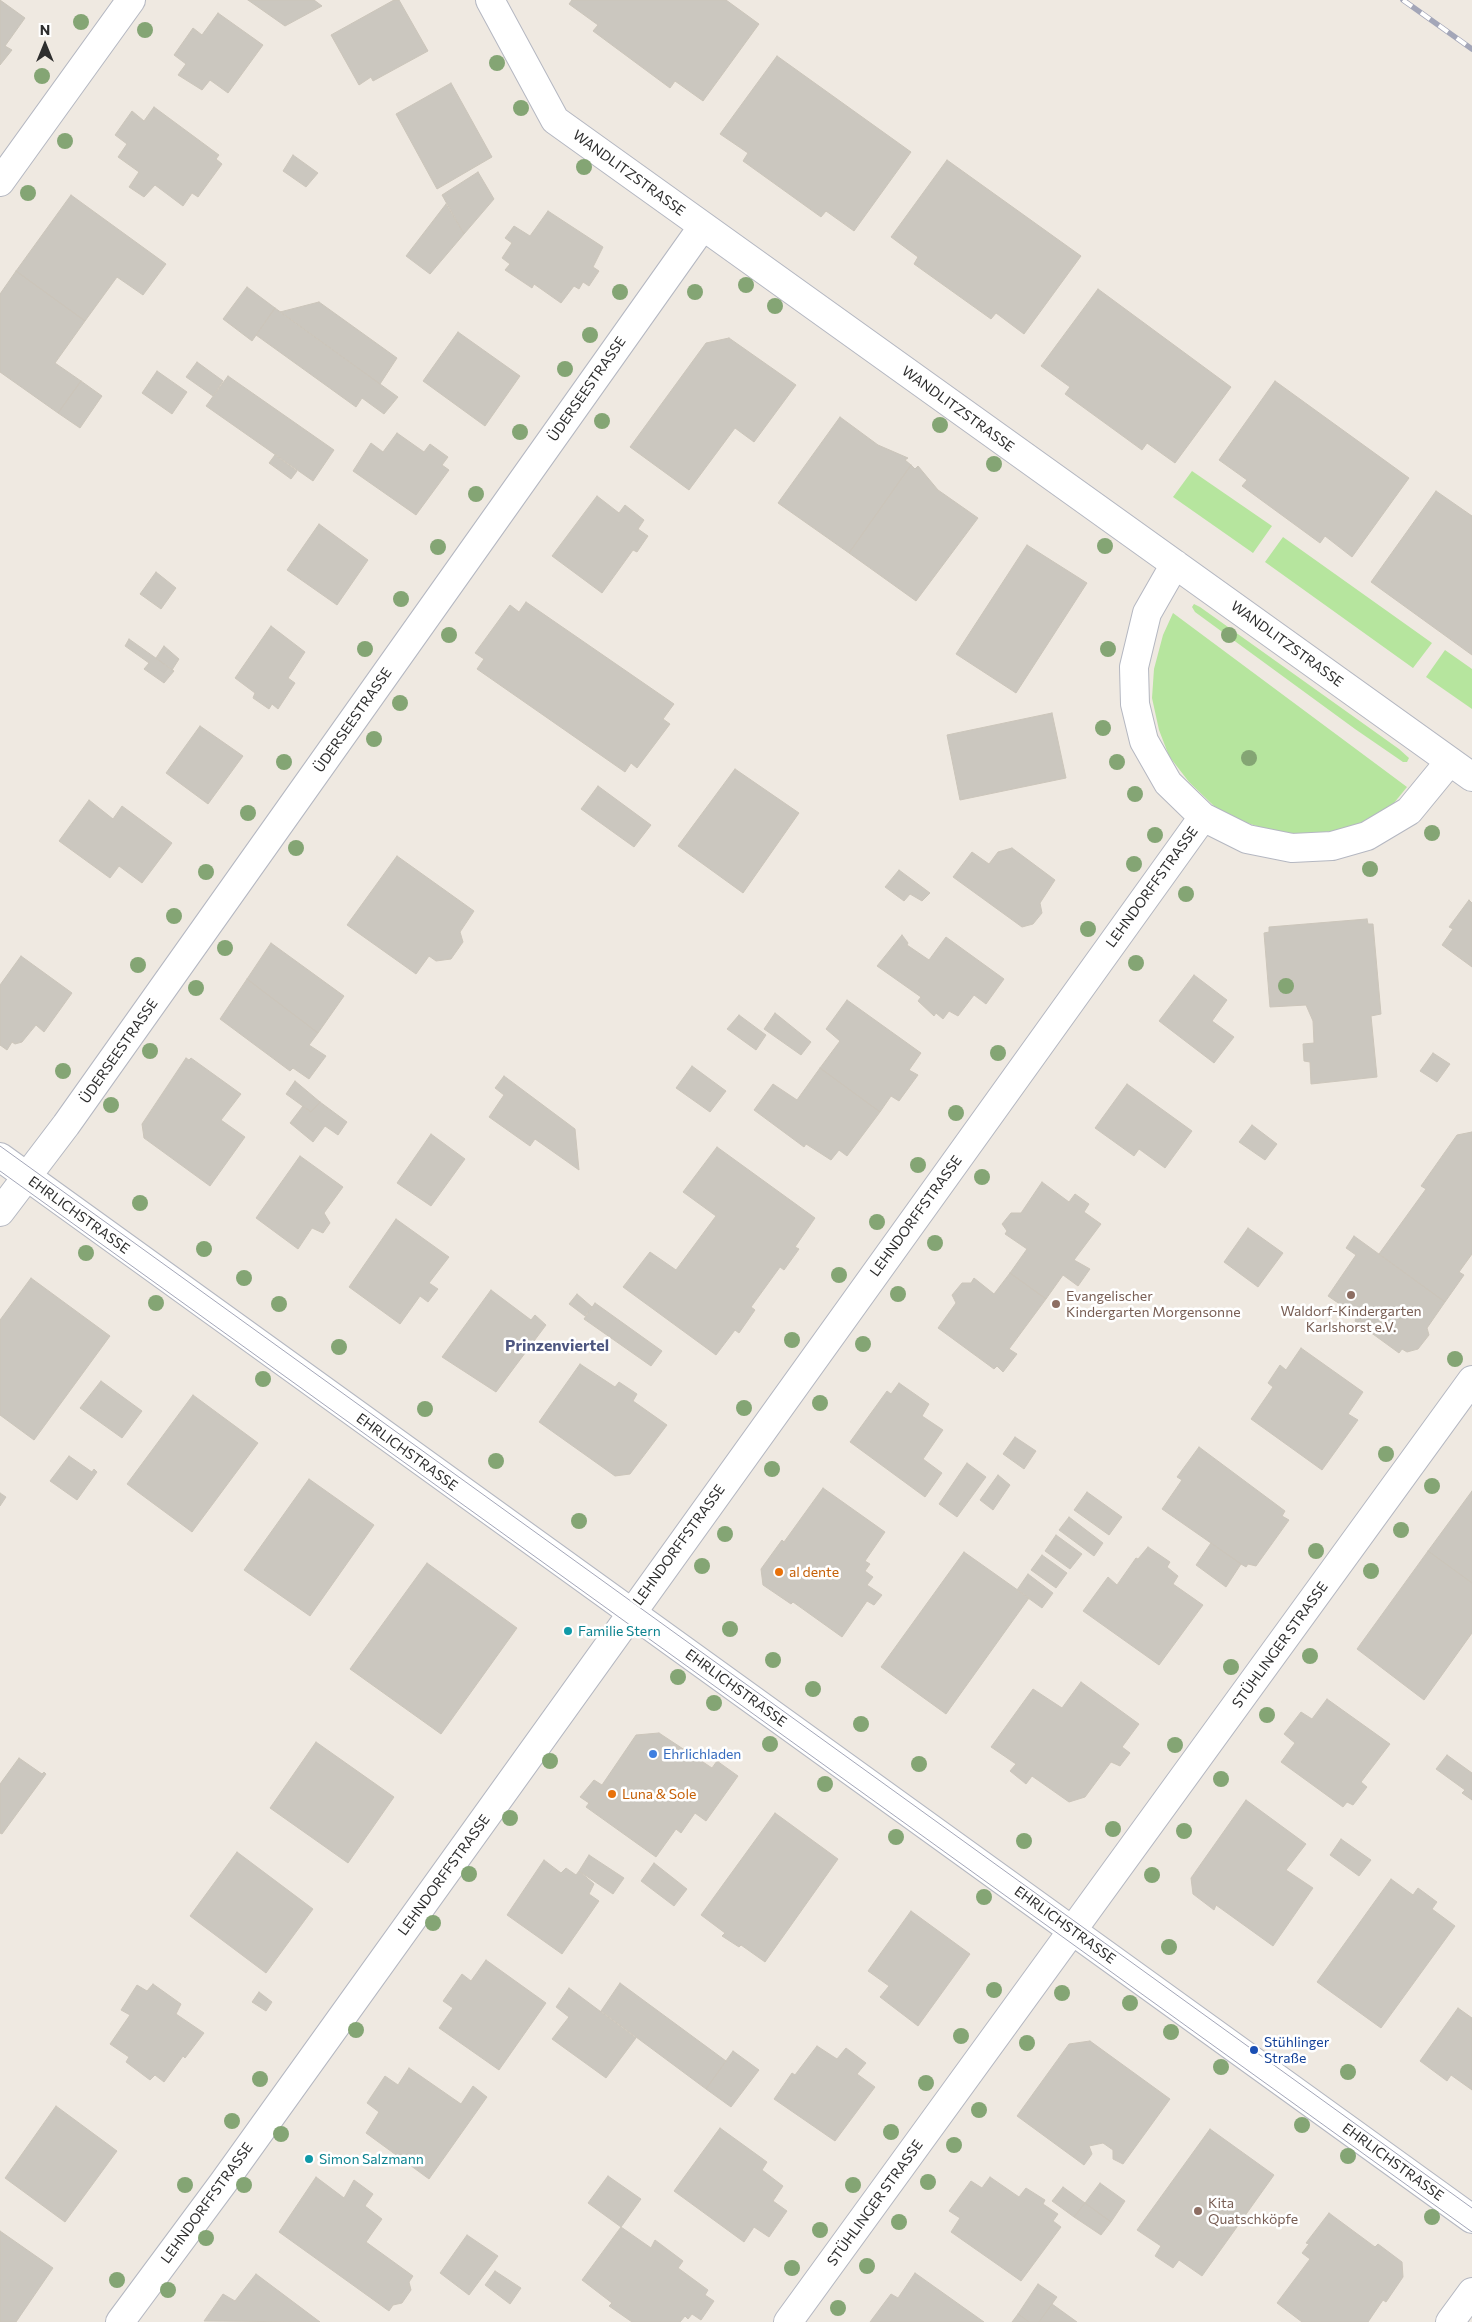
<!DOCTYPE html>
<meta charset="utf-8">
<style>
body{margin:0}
#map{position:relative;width:1472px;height:2322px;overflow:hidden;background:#efe9e1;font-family:Commissioner,sans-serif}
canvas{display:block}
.north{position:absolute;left:20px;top:20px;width:50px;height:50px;-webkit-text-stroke:4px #fff;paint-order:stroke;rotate:0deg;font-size:14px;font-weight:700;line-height:20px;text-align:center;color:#2e2e2e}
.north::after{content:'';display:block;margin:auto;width:18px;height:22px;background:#2e2e2e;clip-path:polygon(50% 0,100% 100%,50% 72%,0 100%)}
</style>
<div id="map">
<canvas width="1472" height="2322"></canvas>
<div class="north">N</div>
</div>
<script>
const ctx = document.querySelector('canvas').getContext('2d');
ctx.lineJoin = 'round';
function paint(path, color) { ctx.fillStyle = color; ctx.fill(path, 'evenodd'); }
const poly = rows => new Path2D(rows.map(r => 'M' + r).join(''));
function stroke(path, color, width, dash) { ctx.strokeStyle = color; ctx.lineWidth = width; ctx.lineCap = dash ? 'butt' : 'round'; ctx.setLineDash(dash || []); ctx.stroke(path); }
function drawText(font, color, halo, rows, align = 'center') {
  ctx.font = font + ' Commissioner,sans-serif'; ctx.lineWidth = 5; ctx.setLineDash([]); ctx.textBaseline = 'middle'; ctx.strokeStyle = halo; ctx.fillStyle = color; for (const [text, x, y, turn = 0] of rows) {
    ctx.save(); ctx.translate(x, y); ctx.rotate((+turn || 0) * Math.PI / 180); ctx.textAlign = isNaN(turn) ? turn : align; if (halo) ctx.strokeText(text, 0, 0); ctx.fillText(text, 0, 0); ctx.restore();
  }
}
const green = poly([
 [1192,471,1272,526,1253,553,1173,497],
 [1283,537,1432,643,1413,668,1265,562],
 [1194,604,1200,607,1399,749,1409,758,1407,762,1403,762,1355,729,1195,612,1192,607],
 [1173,613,1407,787,1394,803,1370,822,1344,830,1305,834,1275,832,1232,818,1214,806,1189,782,1169,756,1159,730,1152,698,1154,669,1163,635],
 [1445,650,1472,669,1472,709,1426,677]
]);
const building = poly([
 [0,0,25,18,5,46,12,50,0,65,0,0],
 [248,0,314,0,322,6,285,26,248,0],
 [394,0,399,0,428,51,373,81,371,77,359,85,331,35,394,0],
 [572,0,726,0,759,24,703,101,675,81,670,88,593,31,598,25,569,4,572,0],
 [218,13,263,45,228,93,210,80,202,90,178,75,186,64,174,55,193,28,202,35,218,13],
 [777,56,911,152,854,231,826,211,821,217,743,161,748,153,720,134,777,56],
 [451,83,492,157,437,189,396,114,451,83],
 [154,107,219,155,216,159,222,164,198,197,192,193,183,206,155,185,144,197,129,187,139,172,118,157,127,144,115,135,132,111,144,121,154,107],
 [293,155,318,173,306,187,283,171,293,155],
 [947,160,1081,256,1024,334,996,313,991,319,914,264,918,257,891,237,947,160],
 [478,172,494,199,464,234,442,195,478,172],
 [71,195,166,264,143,295,117,277,85,321,16,271,71,195],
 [446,204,464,234,430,274,406,256,446,204],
 [548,211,603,247,593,267,599,271,589,286,583,282,579,289,574,286,561,303,534,284,532,288,505,270,510,264,502,258,512,243,505,238,514,226,530,236,548,211],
 [16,271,85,321,55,363,81,381,58,413,0,372,0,294,16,271],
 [247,287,275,308,252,341,223,319,247,287],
 [1098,289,1231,387,1175,463,1147,443,1142,450,1065,394,1070,387,1041,366,1098,289],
 [319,302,397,358,380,384,280,312,319,302],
 [275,308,398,397,384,414,362,398,356,407,256,335,275,308],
 [458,332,520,376,485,426,423,381,458,332],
 [729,338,796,385,754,442,735,428,689,490,630,447,706,343,729,338],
 [197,362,223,381,213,396,186,377,197,362],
 [157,371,187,392,172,414,142,393,157,371],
 [228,376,334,450,313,481,206,406,228,376],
 [81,381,102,396,80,428,58,413,81,381],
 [1275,381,1409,478,1352,557,1325,536,1320,543,1242,486,1247,480,1219,460,1275,381],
 [840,417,878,445,908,458,905,460,911,465,849,553,778,503,840,417],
 [397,433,424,452,430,444,448,457,442,465,449,470,416,515,353,471,371,443,383,452,397,433],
 [275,455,297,471,291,479,269,463,275,455],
 [911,465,915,469,918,466,938,490,978,518,916,601,849,553,911,465],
 [1436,491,1472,516,1472,655,1371,582,1436,491],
 [597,496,619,513,625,505,644,520,638,529,648,536,637,552,633,550,602,593,552,556,597,496],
 [319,524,368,560,337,605,287,570,319,524],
 [1027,545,1087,583,1016,693,956,654,1027,545],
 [156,572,176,588,161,609,140,594,156,572],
 [526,602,674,704,663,719,670,724,637,768,631,763,625,772,477,669,484,659,475,653,510,605,519,612,526,602],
 [271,626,305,652,288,678,295,683,278,709,272,704,269,709,253,698,255,693,235,678,271,626],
 [129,639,174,671,164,683,144,669,149,663,125,646,129,639],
 [164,646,179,659,172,670,156,658,164,646],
 [1052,713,1066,778,960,800,947,735,1052,713],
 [200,726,243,756,208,804,166,773,200,726],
 [735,769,799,813,743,893,678,846,735,769],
 [598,786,651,825,634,847,581,809,598,786],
 [89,800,113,819,122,806,172,843,142,883,119,866,110,878,59,841,89,800],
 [1012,848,1055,880,1040,903,1042,913,1033,924,1022,927,953,877,972,852,989,864,998,852,1012,848],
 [397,856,474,911,460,932,463,942,451,959,436,961,429,956,416,974,347,925,397,856],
 [899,870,930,893,922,901,910,894,904,901,885,887,899,870],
 [1469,900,1472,903,1472,967,1442,945,1453,929,1449,927,1469,900],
 [1367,919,1368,924,1373,924,1381,1014,1371,1016,1377,1077,1311,1084,1310,1062,1304,1061,1303,1044,1314,1043,1313,1021,1306,1005,1270,1007,1264,933,1269,932,1269,927,1367,919],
 [902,935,908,943,907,945,929,960,946,937,1004,979,986,1004,974,995,958,1016,949,1011,943,1019,936,1013,934,1016,918,1001,921,997,877,966,902,935],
 [271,943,344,996,318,1033,247,979,271,943],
 [21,956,72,993,44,1032,36,1025,22,1042,15,1044,12,1042,7,1050,0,1045,0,985,21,956],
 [1194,975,1227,1000,1212,1021,1234,1037,1214,1063,1159,1021,1194,975],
 [247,979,318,1033,309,1045,326,1056,309,1079,293,1068,290,1071,220,1019,247,979],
 [847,1000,921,1053,909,1070,918,1075,899,1101,891,1096,880,1112,820,1068,840,1041,826,1029,847,1000],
 [775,1013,811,1042,801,1055,764,1029,775,1013],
 [739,1015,766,1035,756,1050,727,1029,739,1015],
 [1433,1053,1450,1064,1437,1082,1420,1071,1433,1053],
 [186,1058,189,1060,191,1058,241,1094,221,1120,245,1137,210,1186,144,1138,142,1124,186,1058],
 [692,1066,726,1091,710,1112,676,1088,692,1066],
 [820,1068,880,1112,847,1156,839,1150,831,1160,806,1144,804,1147,754,1110,773,1084,797,1100,820,1068],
 [504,1076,575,1129,579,1170,535,1139,530,1146,489,1117,504,1095,495,1088,504,1076],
 [295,1081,320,1102,311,1112,286,1094,295,1081],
 [1127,1084,1192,1131,1165,1168,1139,1149,1134,1156,1095,1128,1127,1084],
 [320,1102,347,1122,338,1135,325,1126,313,1142,290,1123,303,1106,311,1112,320,1102],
 [1252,1125,1277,1144,1265,1160,1239,1142,1252,1125],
 [1472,1132,1472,1254,1459,1272,1464,1275,1445,1302,1379,1254,1426,1189,1421,1186,1457,1135,1472,1132],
 [431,1134,465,1159,431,1206,397,1183,431,1134],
 [717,1147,815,1218,795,1247,799,1249,784,1270,780,1267,751,1307,755,1310,739,1333,735,1330,716,1355,623,1287,650,1252,676,1270,716,1216,683,1192,717,1147],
 [300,1156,343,1187,324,1213,330,1223,323,1233,312,1228,298,1249,256,1218,300,1156],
 [1042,1182,1069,1202,1075,1194,1089,1204,1084,1212,1101,1224,1074,1260,1090,1269,1078,1286,1063,1275,1046,1299,1010,1273,1027,1249,1005,1234,1007,1231,1002,1224,1011,1213,1021,1213,1042,1182],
 [396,1219,449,1257,429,1283,438,1289,428,1302,420,1296,400,1324,349,1287,396,1219],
 [1248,1228,1283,1253,1258,1287,1224,1262,1248,1228],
 [1354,1236,1445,1302,1427,1328,1429,1335,1418,1349,1407,1352,1402,1349,1399,1353,1355,1321,1357,1316,1328,1296,1356,1255,1346,1248,1354,1236],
 [1010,1273,1046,1299,1009,1349,1017,1354,1003,1372,997,1366,994,1369,938,1328,956,1303,952,1295,962,1283,971,1283,974,1278,994,1294,1010,1273],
 [31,1278,110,1336,34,1440,0,1415,0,1320,31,1278],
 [491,1290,531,1320,535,1315,546,1325,496,1392,442,1357,491,1290],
 [577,1294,592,1307,585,1316,569,1304,577,1294],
 [595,1303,662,1351,651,1366,584,1319,595,1303],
 [1301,1348,1363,1392,1348,1414,1358,1420,1322,1470,1251,1419,1273,1387,1268,1383,1280,1365,1286,1370,1301,1348],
 [580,1364,615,1387,619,1382,637,1394,633,1401,667,1425,630,1474,615,1476,539,1422,580,1364],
 [101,1381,142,1411,122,1438,80,1408,101,1381],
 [899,1383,929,1404,922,1416,943,1430,923,1459,942,1473,925,1497,850,1442,887,1391,891,1394,899,1383],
 [193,1395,258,1443,192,1532,127,1484,193,1395],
 [1015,1437,1036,1451,1024,1469,1003,1454,1015,1437],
 [1199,1447,1285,1511,1282,1516,1289,1520,1256,1566,1248,1564,1246,1567,1241,1564,1162,1509,1182,1480,1177,1477,1199,1447],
 [69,1456,92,1472,94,1469,97,1472,77,1500,50,1481,69,1456],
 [967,1463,986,1477,957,1517,939,1504,967,1463],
 [998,1475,1010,1485,993,1510,980,1500,998,1475],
 [309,1479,374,1525,310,1616,244,1570,309,1479],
 [823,1488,885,1532,865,1561,870,1564,865,1571,873,1577,867,1585,882,1595,874,1605,867,1601,842,1637,793,1602,791,1604,763,1585,761,1569,782,1540,784,1542,823,1488],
 [1472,1491,1472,1583,1428,1551,1472,1491],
 [1087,1492,1122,1517,1109,1535,1074,1510,1087,1492],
 [0,1493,6,1497,0,1506,0,1493],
 [1069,1517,1103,1543,1094,1556,1059,1530,1069,1517],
 [1056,1535,1082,1554,1070,1569,1045,1551,1056,1535],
 [1211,1543,1241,1564,1226,1587,1196,1565,1211,1543],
 [1148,1547,1170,1562,1167,1567,1178,1576,1173,1584,1203,1605,1159,1665,1083,1611,1108,1577,1117,1585,1136,1558,1138,1559,1148,1547],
 [1428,1551,1472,1583,1472,1633,1424,1700,1357,1649,1428,1551],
 [964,1552,1029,1598,946,1714,881,1667,964,1552],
 [1042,1555,1067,1573,1056,1588,1031,1570,1042,1555],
 [427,1563,517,1628,441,1734,350,1669,427,1563],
 [1028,1574,1053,1593,1042,1608,1017,1590,1028,1574],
 [1081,1682,1139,1724,1122,1747,1130,1753,1120,1766,1111,1762,1085,1797,1069,1802,1032,1776,1026,1784,1010,1771,1016,1764,991,1747,1033,1689,1062,1708,1081,1682],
 [1327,1699,1390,1744,1361,1782,1367,1787,1353,1805,1347,1802,1343,1807,1281,1762,1295,1743,1284,1734,1301,1712,1312,1719,1327,1699],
 [659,1733,712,1768,717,1761,738,1776,706,1821,695,1813,681,1833,676,1829,656,1857,586,1807,589,1803,580,1797,594,1780,602,1785,636,1735,659,1733],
 [316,1742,394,1797,348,1863,270,1808,316,1742],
 [1447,1755,1472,1773,1472,1800,1462,1793,1465,1790,1436,1769,1447,1755],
 [19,1758,42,1774,44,1772,46,1774,2,1834,0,1833,0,1784,19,1758],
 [1246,1800,1306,1844,1286,1870,1313,1888,1273,1946,1216,1905,1214,1910,1193,1894,1191,1878,1246,1800],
 [775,1813,838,1859,765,1962,741,1945,739,1947,722,1936,725,1933,701,1915,775,1813],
 [1341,1839,1371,1860,1359,1876,1330,1855,1341,1839],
 [237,1852,313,1909,266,1973,190,1916,237,1852],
 [589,1855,624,1878,613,1894,579,1871,589,1855],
 [544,1860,561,1873,566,1868,576,1875,579,1871,594,1884,589,1894,599,1901,562,1954,507,1915,544,1860],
 [654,1863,687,1889,674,1906,641,1881,654,1863],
 [1391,1879,1413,1895,1418,1888,1437,1902,1432,1909,1455,1926,1381,2028,1317,1982,1391,1879],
 [911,1911,970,1954,918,2026,880,1997,889,1986,868,1971,911,1911],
 [486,1960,546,2003,499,2070,439,2028,453,2008,443,2001,462,1974,471,1981,486,1960],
 [620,1983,726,2061,706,2089,601,2011,620,1983],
 [153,1984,181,2004,176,2014,204,2033,185,2058,183,2056,164,2082,155,2075,150,2080,126,2062,129,2057,110,2044,130,2015,121,2010,137,1985,147,1991,153,1984],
 [569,1988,636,2038,606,2078,552,2039,569,2017,556,2007,569,1988],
 [259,1992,272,2002,266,2011,252,2002,259,1992],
 [1458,2008,1472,2018,1472,2090,1451,2075,1447,2081,1420,2061,1458,2008],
 [1090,2041,1170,2099,1123,2164,1113,2159,1113,2150,1103,2143,1089,2146,1092,2154,1084,2165,1017,2116,1069,2044,1090,2041],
 [817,2046,837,2059,846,2048,866,2063,857,2074,875,2087,835,2141,774,2099,792,2073,795,2075,817,2046],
 [733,2051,759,2070,731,2107,706,2089,733,2051],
 [409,2068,461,2104,473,2086,487,2097,429,2179,366,2133,379,2112,367,2103,385,2076,398,2085,409,2068],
 [56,2106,117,2151,65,2222,5,2178,56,2106],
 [720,2128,767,2162,762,2170,783,2186,773,2201,787,2211,769,2237,754,2227,744,2242,674,2191,720,2128],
 [1210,2129,1274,2175,1202,2276,1179,2260,1173,2268,1155,2256,1161,2246,1137,2230,1210,2129],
 [608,2176,641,2199,621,2227,651,2248,655,2240,683,2261,678,2268,708,2290,705,2295,714,2301,701,2320,692,2314,688,2319,685,2316,680,2322,632,2322,609,2306,612,2303,582,2280,621,2227,588,2203,608,2176],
 [316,2177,344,2198,354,2180,373,2194,365,2206,382,2219,366,2242,413,2276,409,2282,411,2290,402,2303,393,2305,389,2311,279,2232,316,2177],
 [990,2177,1019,2197,1026,2188,1045,2200,1043,2204,1058,2214,1053,2221,1061,2227,1021,2281,951,2232,960,2218,949,2211,971,2181,982,2188,990,2177],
 [1100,2183,1125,2201,1111,2222,1085,2203,1100,2183],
 [1063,2187,1085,2203,1074,2217,1052,2201,1063,2187],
 [1085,2203,1111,2222,1101,2235,1074,2217,1085,2203],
 [1329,2213,1375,2247,1378,2244,1402,2262,1403,2277,1386,2302,1383,2300,1368,2322,1302,2322,1277,2303,1310,2259,1302,2253,1309,2244,1306,2243,1329,2213],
 [0,2231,53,2268,16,2322,0,2322,0,2231],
 [467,2235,498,2256,469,2295,440,2273,467,2235],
 [495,2271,521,2288,510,2304,485,2285,495,2271],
 [915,2273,984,2322,870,2322,891,2294,898,2298,915,2273],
 [256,2274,320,2322,204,2321,223,2294,235,2301,256,2274],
 [1038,2284,1057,2297,1039,2322,1029,2322,1018,2314,1038,2284],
 [1052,2304,1077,2322,1039,2322,1052,2304],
 [1018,2314,1029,2322,1012,2322,1018,2314]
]);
const street = poly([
 [490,0,555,120,1472,777],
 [0,182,131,0],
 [1175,564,1147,613,1134,667,1135,704,1144,741,1168,783,1203,817,1247,839,1292,848,1332,846,1367,836,1409,811,1450,761],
 [0,1212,66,1125,703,226],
 [120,2322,223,2183,1203,817],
 [788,2322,1472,1380],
 [1450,2322,1472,2292]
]);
const secondary = poly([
 [0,1157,1472,2219]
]);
const tram = poly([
 [0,1146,1472,2208],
 [0,1171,1472,2232]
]);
const rail = poly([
 [1403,0,1472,49]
]);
const trees = [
 [81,22],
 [145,30],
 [497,63],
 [42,76],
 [521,108],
 [65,141],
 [584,167],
 [28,193],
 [746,285],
 [620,292],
 [695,292],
 [775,306],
 [590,335],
 [565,369],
 [602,421],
 [940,425],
 [520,432],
 [994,464],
 [476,494],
 [1105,546],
 [438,547],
 [401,599],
 [449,635],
 [1229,635],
 [365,649],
 [1108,649],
 [400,703],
 [1103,728],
 [374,739],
 [1249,758],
 [284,762],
 [1117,762],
 [1135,794],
 [248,813],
 [1432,833],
 [1155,835],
 [296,848],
 [1134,864],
 [1370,869],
 [206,872],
 [1186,894],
 [174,916],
 [1088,929],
 [225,948],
 [1136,963],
 [138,965],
 [1286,986],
 [196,988],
 [150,1051],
 [998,1053],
 [63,1071],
 [111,1105],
 [956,1113],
 [918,1165],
 [982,1177],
 [140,1203],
 [877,1222],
 [935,1243],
 [204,1249],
 [86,1253],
 [839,1275],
 [244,1278],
 [898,1294],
 [156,1303],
 [279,1304],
 [792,1340],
 [863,1344],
 [339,1347],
 [1455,1359],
 [263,1379],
 [820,1403],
 [744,1408],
 [425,1409],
 [1386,1454],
 [496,1461],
 [772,1469],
 [1432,1486],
 [579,1521],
 [1401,1530],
 [725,1534],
 [1316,1551],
 [702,1566],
 [1371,1571],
 [730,1629],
 [1310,1656],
 [773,1660],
 [1231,1667],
 [678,1677],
 [813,1689],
 [714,1703],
 [1267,1715],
 [861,1724],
 [770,1744],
 [1175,1745],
 [550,1761],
 [919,1764],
 [1221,1779],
 [825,1784],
 [510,1818],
 [1113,1829],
 [1184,1831],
 [896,1837],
 [1024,1841],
 [469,1874],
 [1152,1875],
 [984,1897],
 [433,1923],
 [1169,1947],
 [994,1990],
 [1062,1993],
 [1130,2003],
 [356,2030],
 [1171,2032],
 [961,2036],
 [1027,2043],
 [1221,2067],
 [1348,2072],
 [260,2079],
 [926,2083],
 [979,2110],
 [232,2121],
 [1302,2125],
 [891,2132],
 [281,2134],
 [954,2145],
 [1348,2156],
 [928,2182],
 [185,2185],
 [244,2185],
 [853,2185],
 [1432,2217],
 [899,2222],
 [820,2230],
 [206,2238],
 [867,2266],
 [792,2268],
 [117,2280],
 [168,2290],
 [838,2308]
];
const markers = [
 [1351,1295,5,"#8d6e63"],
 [1056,1304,5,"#8d6e63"],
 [779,1572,5,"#e8710a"],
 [568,1631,5,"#0f9aa8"],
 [653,1754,5,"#3f7fe0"],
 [612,1794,5,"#e8710a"],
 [1254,2050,5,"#1a4fb4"],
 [309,2159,5,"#0f9aa8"],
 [1198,2211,5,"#8d6e63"]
];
const streetNames = [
 ["WANDLITZSTRASSE",629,173,36],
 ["ÜDERSEESTRASSE",587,389,-55],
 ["WANDLITZSTRASSE",958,409,36],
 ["WANDLITZSTRASSE",1287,644,36],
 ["ÜDERSEESTRASSE",353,720,-55],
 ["LEHNDORFFSTRASSE",1152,887,-54],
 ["ÜDERSEESTRASSE",119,1051,-55],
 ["EHRLICHSTRASSE",79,1215,36],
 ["LEHNDORFFSTRASSE",916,1216,-54],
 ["EHRLICHSTRASSE",407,1452,36],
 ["LEHNDORFFSTRASSE",679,1545,-54],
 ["STÜHLINGER STRASSE",1280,1645,-54],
 ["EHRLICHSTRASSE",736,1688,36],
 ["LEHNDORFFSTRASSE",444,1875,-54],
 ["EHRLICHSTRASSE",1065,1925,36],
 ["EHRLICHSTRASSE",1393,2162,36],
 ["LEHNDORFFSTRASSE",207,2203,-54],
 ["STÜHLINGER STRASSE",875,2203,-54]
];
const educationNames = [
 ["Evangelischer",1066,1296],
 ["Kindergarten Morgensonne",1066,1312],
 ["Waldorf-Kindergarten",1351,1311,"center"],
 ["Karlshorst e.V.",1351,1327,"center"],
 ["Kita",1208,2203],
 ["Quatschköpfe",1208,2219]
];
const foodNames = [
 ["al dente",789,1572],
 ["Luna & Sole",622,1794]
];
const cultureNames = [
 ["Familie Stern",578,1631],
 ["Simon Salzmann",319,2159]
];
const shopNames = [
 ["Ehrlichladen",663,1754]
];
const transitNames = [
 ["Stühlinger",1264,2042],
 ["Straße",1264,2058]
];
const quarterNames = [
 ["Prinzenviertel",557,1346]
];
paint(green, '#b6e59e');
paint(building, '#cbc7bf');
stroke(building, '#cbc5ba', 1);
stroke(street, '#b4b7c1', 30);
stroke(secondary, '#b4b7c1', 30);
stroke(street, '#fff', 28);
stroke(secondary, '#fff', 28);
stroke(tram, '#a3a6b8', 1);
stroke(rail, '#a3a6b8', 5.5);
stroke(rail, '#fff', 4, [11]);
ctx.fillStyle = '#84a574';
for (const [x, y] of trees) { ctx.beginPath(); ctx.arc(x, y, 8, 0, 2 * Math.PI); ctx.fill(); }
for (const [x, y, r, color] of markers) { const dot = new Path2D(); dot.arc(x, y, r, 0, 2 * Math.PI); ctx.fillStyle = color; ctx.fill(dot); stroke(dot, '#fff', 2); }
drawText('14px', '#2e2e2e', '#fff', streetNames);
drawText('14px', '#785e54', '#fff', educationNames, 'left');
drawText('14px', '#c56008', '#fff', foodNames, 'left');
drawText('14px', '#0d838f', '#fff', cultureNames, 'left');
drawText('14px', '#366cbe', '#fff', shopNames, 'left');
drawText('14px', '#164399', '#fff', transitNames, 'left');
drawText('bold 16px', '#4d5680', '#fff', quarterNames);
</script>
